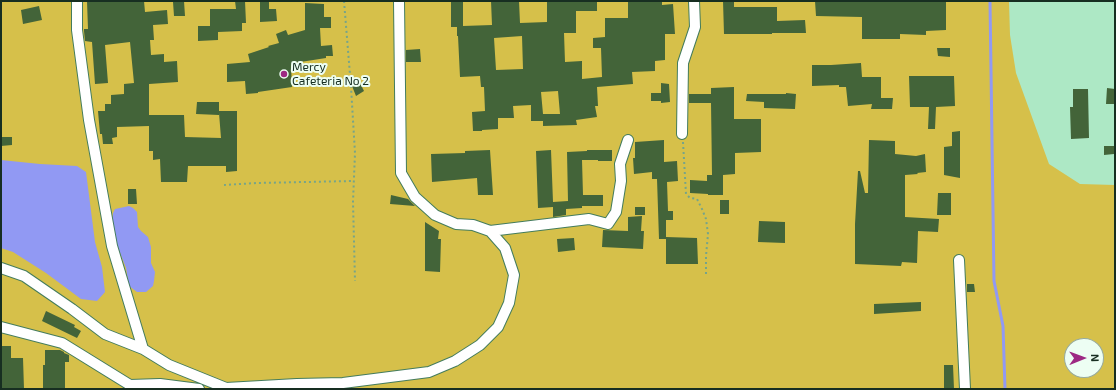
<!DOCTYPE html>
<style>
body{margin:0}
#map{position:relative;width:1116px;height:390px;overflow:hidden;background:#ade8c5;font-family:"Exo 2",sans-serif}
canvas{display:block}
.frame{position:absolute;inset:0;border:2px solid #172e21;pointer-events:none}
.north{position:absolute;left:1064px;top:338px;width:40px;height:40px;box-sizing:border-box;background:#edfef3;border:1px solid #97ab9f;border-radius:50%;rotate:89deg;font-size:11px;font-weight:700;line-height:16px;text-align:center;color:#172e21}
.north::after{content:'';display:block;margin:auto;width:14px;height:18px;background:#9d2983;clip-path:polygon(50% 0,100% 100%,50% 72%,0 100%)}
</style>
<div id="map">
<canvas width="1116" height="390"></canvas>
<div class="frame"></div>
<div class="north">N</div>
</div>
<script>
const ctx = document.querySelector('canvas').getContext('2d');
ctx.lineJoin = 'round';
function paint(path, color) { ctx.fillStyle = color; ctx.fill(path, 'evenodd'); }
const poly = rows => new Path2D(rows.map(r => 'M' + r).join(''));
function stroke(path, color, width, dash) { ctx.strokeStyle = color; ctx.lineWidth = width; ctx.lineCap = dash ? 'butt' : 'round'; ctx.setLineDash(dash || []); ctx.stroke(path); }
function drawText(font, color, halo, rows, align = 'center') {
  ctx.font = font + ' "Exo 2",sans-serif'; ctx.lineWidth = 4; ctx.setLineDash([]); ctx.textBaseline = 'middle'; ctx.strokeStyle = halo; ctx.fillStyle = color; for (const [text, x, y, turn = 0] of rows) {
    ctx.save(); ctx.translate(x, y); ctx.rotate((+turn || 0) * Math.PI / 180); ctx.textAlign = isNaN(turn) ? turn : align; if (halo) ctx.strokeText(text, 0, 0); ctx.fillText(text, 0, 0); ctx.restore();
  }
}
const green = poly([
 [1,1,1009,1,1010,35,1016,73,1049,164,1080,184,1115,185,1115,389,1,389],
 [1072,346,1096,346,1096,370,1072,370]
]);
const water = poly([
 [1,160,40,164,77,166,86,172,95,242,102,267,105,292,97,301,81,299,46,273,13,252,1,248],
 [129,206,133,208,137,212,138,227,141,231,148,237,151,247,151,263,155,272,154,281,153,286,146,292,137,292,129,286,126,268,117,245,112,222,113,213,115,209]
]);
const stream = poly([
 [990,1,994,281,1003,326,1005,389]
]);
const building = poly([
 [87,1,144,1,145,12,167,10,168,24,153,25,154,40,150,40,151,55,164,54,164,62,177,61,178,82,149,84,149,115,184,115,185,137,221,138,219,113,219,115,196,114,197,102,219,102,219,111,237,111,237,171,226,172,226,166,188,166,187,182,161,182,160,159,153,160,153,151,149,151,149,126,117,127,117,137,112,138,113,144,103,144,102,134,100,134,98,111,105,111,105,104,111,104,111,95,124,94,124,84,134,83,130,42,105,45,108,83,95,84,92,42,85,41,84,31,84,29,88,29],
 [184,1,185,16,174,16,173,2],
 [235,1,245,1,246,23,242,23,242,31,218,32,218,40,198,41,198,26,210,26,210,9,236,9],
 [260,1,269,1,269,9,276,9,277,21,260,22],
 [451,1,463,1,463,26,492,25,491,1,519,1,520,23,547,22,547,1,597,1,597,11,576,11,576,33,564,33,565,62,582,61,582,79,602,77,601,48,593,48,593,38,605,37,605,18,628,18,628,1,662,1,662,5,673,4,675,34,665,34,665,60,655,61,655,71,632,72,633,84,597,87,598,106,595,106,597,117,576,120,577,125,543,126,543,121,531,121,531,105,513,106,514,118,498,118,498,129,482,130,482,131,473,131,472,112,485,111,484,87,481,87,480,76,460,77,458,36,457,36,457,27,451,27],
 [522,36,523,69,496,70,494,38],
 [558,91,560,114,543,114,541,92],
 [723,1,734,1,734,7,777,7,777,21,805,20,806,33,772,33,772,34,724,34],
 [815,1,946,1,946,30,926,31,926,35,900,34,900,39,862,39,862,17,816,16],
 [305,3,324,4,324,17,331,17,331,28,320,28,321,46,332,45,333,56,326,56,326,58,294,63,294,64,291,65,292,87,258,92,258,93,246,94,245,81,227,82,227,64,250,62,248,54,269,47,268,46,279,43,276,34,286,30,288,35,305,30],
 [39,6,42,20,23,24,21,10],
 [937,48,950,48,950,57,938,56],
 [420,49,421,62,406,62,406,50],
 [861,63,862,77,881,77,881,98,893,98,892,109,871,109,872,104,848,106,846,87,839,87,839,85,812,86,812,65,831,65],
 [909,76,954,76,955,106,936,107,935,129,928,129,929,107,910,107],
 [360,83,364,91,356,96,352,86],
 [661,83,669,84,670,102,661,103,661,101,651,101,651,93,661,93],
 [734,87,734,119,761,119,761,152,735,153,735,174,723,175,723,195,708,195,708,194,690,193,690,180,707,181,707,175,712,175,711,103,689,103,689,94,711,94,711,88],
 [1107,88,1115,89,1115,104,1106,104],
 [1073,89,1088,89,1089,138,1071,139,1070,107,1073,107],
 [786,93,796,94,795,109,764,108,764,102,746,101,747,94,786,94],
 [960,131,960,178,944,175,944,147,952,146,952,132],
 [1,137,12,137,12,145,1,146],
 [664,140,664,162,677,161,678,181,667,182,668,211,673,211,673,220,666,220,666,237,697,238,698,264,666,264,666,239,659,239,657,179,652,179,652,172,634,174,633,158,635,158,635,142],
 [869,140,895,141,895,154,916,156,925,154,926,172,917,173,918,174,905,175,905,217,939,219,938,232,918,231,917,263,902,262,901,266,855,264,855,224,858,171,860,171,865,193,868,193],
 [1104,146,1114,146,1114,154,1104,155],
 [490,150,493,195,478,195,477,178,432,182,431,154,465,153,465,151],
 [551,150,553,202,568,201,567,152,587,151,587,150,612,150,612,161,598,161,598,160,582,160,583,195,603,195,603,206,582,206,582,208,566,209,566,215,553,217,553,207,538,208,536,151],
 [128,189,136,189,137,204,128,204],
 [938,193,951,193,951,215,937,215],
 [391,195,408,199,415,206,390,204],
 [720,200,729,200,729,214,720,214],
 [635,207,645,207,645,215,635,215],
 [642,216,641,231,644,231,643,249,602,247,603,230,628,231,628,217],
 [759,221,785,222,785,243,758,242],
 [425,222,439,231,438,239,441,239,440,272,425,271],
 [574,238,575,250,558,252,557,239],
 [967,284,974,284,975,292,967,292],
 [921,302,921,311,874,314,874,304],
 [46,311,75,325,74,327,81,331,77,338,42,321],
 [1,346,11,346,11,358,23,358,24,389,1,389],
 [45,350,60,350,64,352,64,353,69,355,69,362,65,362,65,388,43,388,43,365,45,365],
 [944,365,953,365,954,389,944,389]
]);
const path = poly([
 [344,1,351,87,355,153,353,202,355,281],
 [683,142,686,194,690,198,697,199,702,209,706,219,708,234,706,256,706,277],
 [224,185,256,183,354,181]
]);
const minor = poly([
 [77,1,77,30,89,120,112,246,143,349],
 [399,1,401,173,415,197,435,215,456,224,473,225,490,231,589,219,608,224,616,212,621,181,620,164,628,140],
 [682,134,683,63,695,27,694,1],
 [959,260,965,389],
 [1,268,24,276,72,309,105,334,143,349,169,365,226,388,297,384,343,383,429,372,455,361,480,345,498,327,509,303,514,275,505,248,490,231],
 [1,327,62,343,130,385,160,384,199,389]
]);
const markers = [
 [284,74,4,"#9d2983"]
];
const poiNames = [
 ["Mercy",292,67],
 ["Cafeteria No 2",292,81]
];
paint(green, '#d6c04a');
paint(water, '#9199f3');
stroke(stream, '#9199f3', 3);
paint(building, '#436439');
stroke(minor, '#447c5d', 12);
stroke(path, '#76a489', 2, [2, 3]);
stroke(minor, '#fff', 10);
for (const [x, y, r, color] of markers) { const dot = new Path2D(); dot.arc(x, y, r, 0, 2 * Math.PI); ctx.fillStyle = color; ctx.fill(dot); stroke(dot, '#edfef3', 1.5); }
drawText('12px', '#172e21', '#edfef3', poiNames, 'left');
</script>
